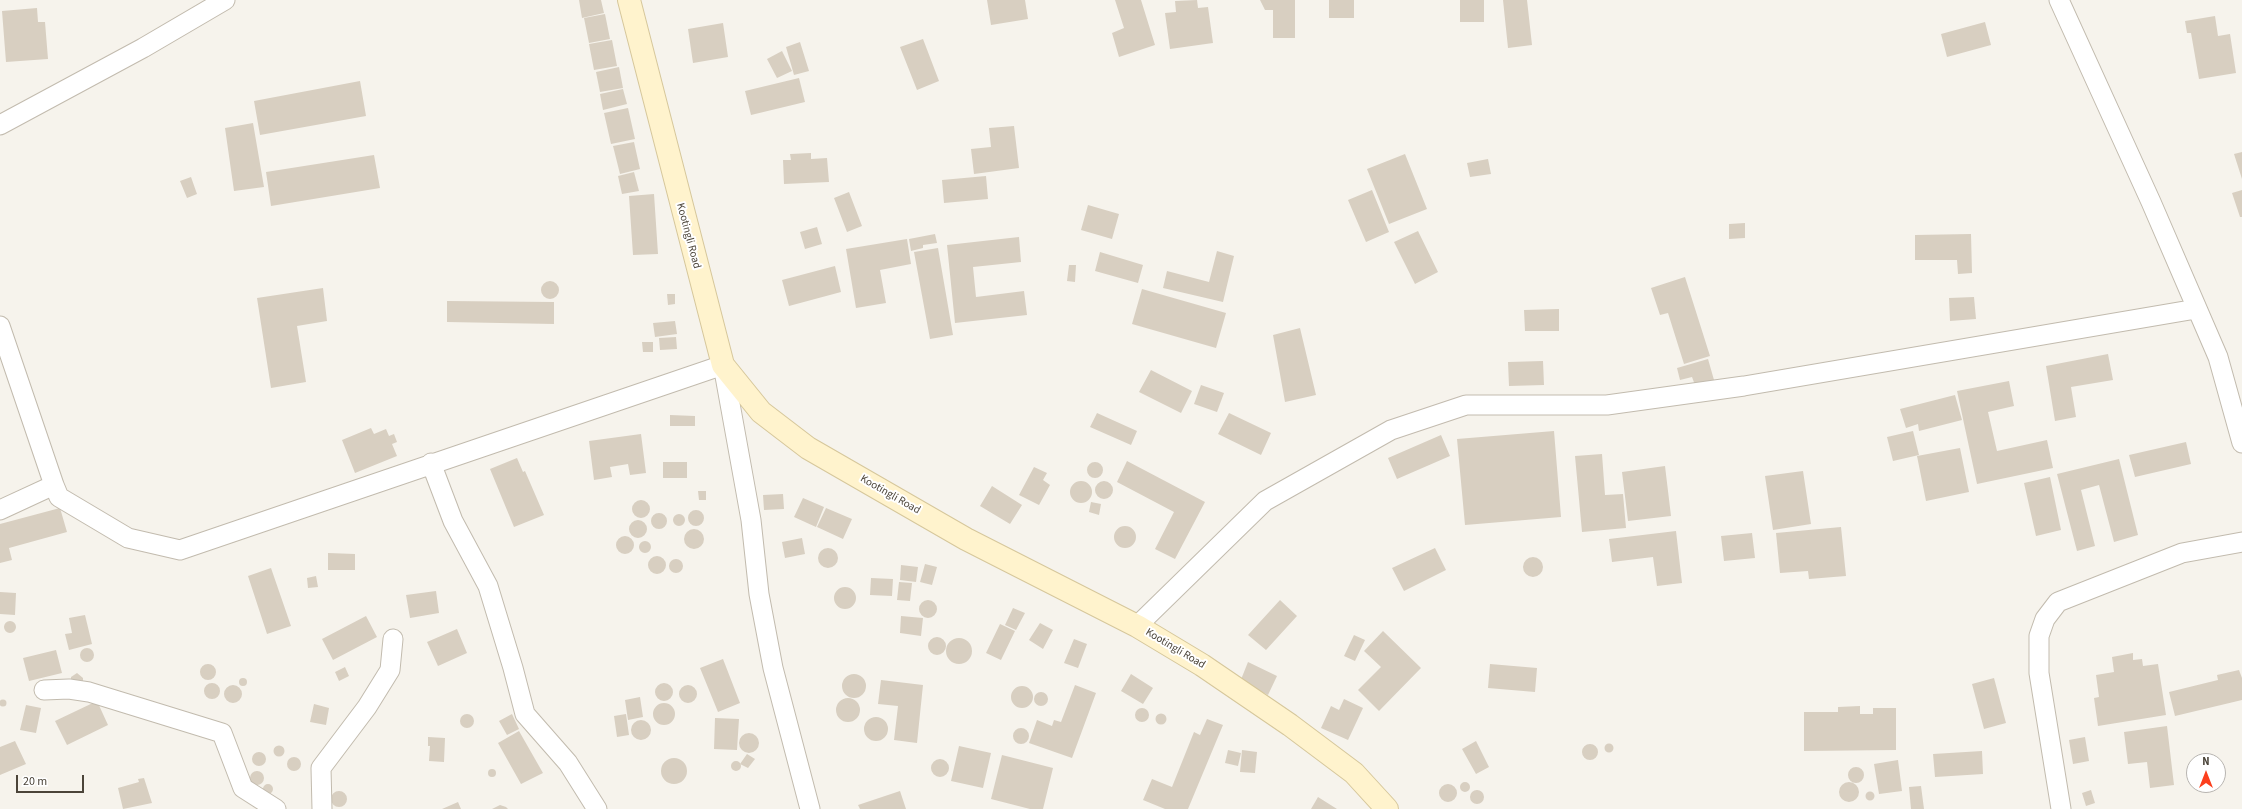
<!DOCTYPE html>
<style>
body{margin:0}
#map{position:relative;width:2242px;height:809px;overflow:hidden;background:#f6f3ec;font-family:"Source Sans 3",sans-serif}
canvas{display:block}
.north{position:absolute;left:2186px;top:753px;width:40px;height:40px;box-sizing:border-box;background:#fff;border:1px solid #b7b4b0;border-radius:50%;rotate:0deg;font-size:11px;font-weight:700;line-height:16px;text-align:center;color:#4b4439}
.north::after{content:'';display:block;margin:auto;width:14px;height:18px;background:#fc3f1d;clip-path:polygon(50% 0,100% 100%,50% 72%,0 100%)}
.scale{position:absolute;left:16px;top:775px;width:68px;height:18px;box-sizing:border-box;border:2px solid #4b4439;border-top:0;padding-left:5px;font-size:12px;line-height:14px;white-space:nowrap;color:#4b4439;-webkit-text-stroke:3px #fff;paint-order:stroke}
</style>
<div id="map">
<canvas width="2242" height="809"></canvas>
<div class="north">N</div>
<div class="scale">20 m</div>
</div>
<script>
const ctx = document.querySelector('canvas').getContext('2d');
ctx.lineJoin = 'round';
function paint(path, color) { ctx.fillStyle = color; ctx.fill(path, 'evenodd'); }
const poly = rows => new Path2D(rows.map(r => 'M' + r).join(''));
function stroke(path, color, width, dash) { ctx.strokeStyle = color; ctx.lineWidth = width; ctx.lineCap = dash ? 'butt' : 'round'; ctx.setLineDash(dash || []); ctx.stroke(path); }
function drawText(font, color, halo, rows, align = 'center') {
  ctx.font = font + ' "Source Sans 3",sans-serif'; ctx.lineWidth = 4; ctx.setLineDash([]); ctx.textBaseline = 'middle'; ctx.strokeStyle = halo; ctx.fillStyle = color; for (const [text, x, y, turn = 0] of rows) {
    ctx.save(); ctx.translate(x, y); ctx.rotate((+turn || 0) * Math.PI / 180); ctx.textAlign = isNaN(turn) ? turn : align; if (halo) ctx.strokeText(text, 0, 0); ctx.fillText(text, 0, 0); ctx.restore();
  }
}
const building = poly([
 [579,0,601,0,604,13,582,18],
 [987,0,1025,0,1028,19,991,25],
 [1115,0,1141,0,1155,45,1119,57,1112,33,1124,28],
 [1197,0,1198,8,1208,7,1213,43,1170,49,1165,13,1176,12,1175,1],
 [1260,0,1295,0,1295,38,1273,38,1273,10,1265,10],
 [1329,0,1354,0,1354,18,1329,18],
 [1460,0,1484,0,1484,22,1460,22],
 [1503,0,1527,0,1532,45,1508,48],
 [37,8,38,22,45,22,48,59,6,62,2,11],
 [605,14,610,39,589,43,584,18],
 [2215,16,2218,36,2230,34,2236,73,2199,79,2191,33,2187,33,2185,21],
 [1985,22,1991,45,1947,57,1941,34],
 [723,23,728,57,693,63,688,29],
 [923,39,939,81,917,90,900,47],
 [612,40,617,66,594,70,589,44],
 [800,42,809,71,794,75,786,47],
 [782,51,792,71,777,78,767,59],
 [619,67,623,88,600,92,596,72],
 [799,78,805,102,751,115,745,91],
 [360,81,366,116,260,135,254,101],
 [623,89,627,104,603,110,600,94],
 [628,108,635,139,611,144,604,113],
 [253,123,264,187,234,191,225,128],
 [1014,126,1019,168,974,174,971,149,991,147,989,128],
 [634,142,640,169,620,174,613,146],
 [2242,152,2242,179,2234,154],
 [811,153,811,159,827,158,829,182,784,184,783,160,791,160,790,154],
 [1405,154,1427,209,1389,224,1367,169],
 [374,155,380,188,271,206,266,172],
 [1488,159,1491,174,1470,177,1467,163],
 [634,172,639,191,622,194,618,176],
 [986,176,988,199,944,203,942,180],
 [191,177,197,194,187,198,180,181],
 [1372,190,1389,232,1366,242,1348,200],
 [2242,190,2242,217,2240,217,2232,193],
 [849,192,862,226,847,232,834,198],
 [654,194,658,254,633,255,629,196],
 [1088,205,1119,214,1112,239,1081,230],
 [1745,223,1745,238,1729,239,1729,224],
 [817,227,822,244,805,249,800,232],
 [1418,231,1438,272,1415,284,1394,242],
 [935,234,937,243,923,245,923,248,911,251,909,239],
 [1971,234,1972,273,1958,274,1957,260,1915,260,1915,235],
 [1019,237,1021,262,973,267,976,297,1024,291,1027,315,955,323,947,245],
 [907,239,911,264,880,270,886,303,856,308,846,249],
 [938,248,953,335,930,339,914,252],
 [1217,251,1234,256,1223,302,1163,288,1167,271,1209,282],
 [1100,252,1143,265,1138,283,1095,271],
 [1069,265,1076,265,1075,282,1067,281],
 [835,266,841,292,789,306,782,280],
 [1685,277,1710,356,1684,364,1668,313,1660,315,1651,288],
 '541 290a9 9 0 1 1 18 0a9 9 0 1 1-18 0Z',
 [323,288,327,321,297,326,306,382,271,388,257,298],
 [1142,289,1226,313,1216,348,1132,324],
 [667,294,675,294,675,304,668,305],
 [1974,297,1976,319,1950,321,1949,298],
 [447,301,554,302,554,324,447,322],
 [1559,309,1559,331,1525,331,1524,310],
 [675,321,677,334,655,337,653,323],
 [1300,328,1316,395,1285,402,1273,335],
 [676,337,677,349,660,350,659,338],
 [642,342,653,342,653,352,643,352],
 [2108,354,2113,380,2071,387,2076,417,2055,421,2046,366],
 [1708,359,1714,380,1695,385,1692,377,1680,380,1677,368],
 [1543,361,1544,385,1509,386,1508,362],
 [1151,370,1192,391,1181,413,1139,392],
 [2009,381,2014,406,1988,412,1997,451,2047,440,2053,468,1977,484,1957,391],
 [1201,385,1224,393,1217,412,1194,404],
 [1955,395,1962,420,1919,431,1918,424,1906,428,1900,409],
 [1097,413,1137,431,1131,445,1090,427],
 [1229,413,1271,433,1261,455,1218,434],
 [670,415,695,416,695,426,670,426],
 [371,428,374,434,386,429,389,436,394,434,397,442,392,444,397,456,355,473,342,440],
 [1554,431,1561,517,1465,525,1457,439],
 [1913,431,1919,455,1893,461,1887,437],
 [641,434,646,473,630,475,628,464,610,467,612,477,594,480,589,441],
 [1441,435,1450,456,1397,479,1388,458],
 [2186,442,2191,464,2135,477,2129,455],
 [1960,448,1969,492,1926,501,1917,456],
 [1602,454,1605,495,1623,494,1626,528,1582,532,1575,456],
 [517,458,523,472,525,471,544,515,514,527,490,469],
 [2119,459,2138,535,2114,542,2099,485,2081,490,2095,546,2077,551,2057,474],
 [1127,461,1205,502,1175,559,1155,549,1174,512,1117,482],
 '1087 470a8 8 0 1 1 16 0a8 8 0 1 1-16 0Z',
 [663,462,687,462,687,478,663,478],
 [1665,466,1671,516,1628,521,1622,472],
 [1034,467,1047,473,1043,480,1050,485,1039,505,1019,495],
 [1803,471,1811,524,1773,530,1765,476],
 [2050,477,2061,530,2036,536,2024,483],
 '1070 492a11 11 0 1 1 22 0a11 11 0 1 1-22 0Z',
 '1095 490a9 9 0 1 1 18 0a9 9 0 1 1-18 0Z',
 [992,486,1022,505,1010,524,980,506],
 [698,491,706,491,706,500,699,500],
 [783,494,784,509,764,510,763,495],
 [803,498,824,507,816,527,794,517],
 '632 509a9 9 0 1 1 18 0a9 9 0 1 1-18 0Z',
 [1091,502,1101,504,1099,515,1089,512],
 [60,508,67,532,9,548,12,560,0,563,0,524],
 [826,508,852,519,843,539,817,527],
 '688 518a8 8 0 1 1 16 0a8 8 0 1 1-16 0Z',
 '651 521a8 8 0 1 1 16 0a8 8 0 1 1-16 0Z',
 '673 520a6 6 0 1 1 12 0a6 6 0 1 1-12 0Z',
 '629 529a9 9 0 1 1 18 0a9 9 0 1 1-18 0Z',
 '1114 537a11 11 0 1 1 22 0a11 11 0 1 1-22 0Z',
 [1841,527,1846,576,1809,579,1808,571,1780,573,1776,533],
 '684 539a10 10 0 1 1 20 0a10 10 0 1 1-20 0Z',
 [1676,531,1682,583,1657,586,1653,557,1612,562,1609,539],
 [1752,533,1755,558,1724,561,1721,536],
 '616 545a9 9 0 1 1 18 0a9 9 0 1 1-18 0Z',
 [802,538,805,554,785,558,782,542],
 '639 547a6 6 0 1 1 12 0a6 6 0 1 1-12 0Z',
 [1435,548,1446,570,1404,591,1392,568],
 '818 558a10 10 0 1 1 20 0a10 10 0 1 1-20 0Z',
 [328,553,355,554,355,570,328,570],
 '648 565a9 9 0 1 1 18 0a9 9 0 1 1-18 0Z',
 '1523 567a10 10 0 1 1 20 0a10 10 0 1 1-20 0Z',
 '669 566a7 7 0 1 1 14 0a7 7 0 1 1-14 0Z',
 [925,564,937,567,932,585,920,582],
 [901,565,918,567,916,582,900,580],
 [271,568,291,626,267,634,248,576],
 [316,576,318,587,308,588,307,578],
 [871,578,893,579,892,596,870,595],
 [899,582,912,583,910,601,897,600],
 '834 598a11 11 0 1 1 22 0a11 11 0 1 1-22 0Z',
 [436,591,439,613,410,618,406,595],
 [0,592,16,593,15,615,0,614],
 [1280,600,1297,616,1266,650,1248,635],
 '919 609a9 9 0 1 1 18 0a9 9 0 1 1-18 0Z',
 [1013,608,1025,613,1016,630,1005,625],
 [85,615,92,644,69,650,65,634,72,633,69,618],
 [366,616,377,637,333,660,322,639],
 [901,616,923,618,921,636,900,633],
 '4 627a6 6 0 1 1 12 0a6 6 0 1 1-12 0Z',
 [1040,623,1053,630,1043,649,1029,640],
 [1000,624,1015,631,1001,660,986,653],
 [457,629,467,653,438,666,427,642],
 [1383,631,1421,668,1379,711,1358,690,1381,667,1364,651],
 [1354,635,1365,640,1355,661,1344,656],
 '928 646a9 9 0 1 1 18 0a9 9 0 1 1-18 0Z',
 '946 651a13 13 0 1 1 26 0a13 13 0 1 1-26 0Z',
 [1074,639,1087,644,1078,668,1064,663],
 '80 655a7 7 0 1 1 14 0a7 7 0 1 1-14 0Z',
 [56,650,62,673,29,681,23,658],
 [2133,653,2133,660,2142,659,2143,666,2158,664,2166,715,2098,726,2094,698,2099,697,2096,675,2114,672,2112,657],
 [723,659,740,703,718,712,700,668],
 [1248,662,1277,676,1268,695,1240,682],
 [1490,664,1537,668,1535,692,1488,688],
 '200 672a8 8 0 1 1 16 0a8 8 0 1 1-16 0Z',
 [345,667,349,676,339,681,335,672],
 [2239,670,2242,678,2242,700,2175,716,2169,692,2218,680,2217,675],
 [77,673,83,678,83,682,71,681,71,677],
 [1131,674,1153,688,1143,704,1121,691],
 '842 686a12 12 0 1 1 24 0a12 12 0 1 1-24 0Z',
 [1994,678,2006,723,1984,729,1972,684],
 '239 682a4 4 0 1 1 8 0a4 4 0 1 1-8 0Z',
 [881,680,923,685,917,743,894,740,898,706,878,704],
 '655 692a9 9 0 1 1 18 0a9 9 0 1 1-18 0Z',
 '204 691a8 8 0 1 1 16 0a8 8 0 1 1-16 0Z',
 '224 694a9 9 0 1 1 18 0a9 9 0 1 1-18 0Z',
 '679 694a9 9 0 1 1 18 0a9 9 0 1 1-18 0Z',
 [1075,685,1096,693,1072,758,1029,743,1037,720,1052,726,1054,720,1061,722],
 '1011 697a11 11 0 1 1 22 0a11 11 0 1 1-22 0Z',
 '1034 699a7 7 0 1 1 14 0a7 7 0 1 1-14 0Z',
 [640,697,643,717,628,720,625,700],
 '836 710a12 12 0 1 1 24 0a12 12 0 1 1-24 0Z',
 [1344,699,1363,708,1348,740,1321,728,1331,706,1339,710],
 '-0.5 703a3.5 3.5 0 1 1 7 0a3.5 3.5 0 1 1-7 0Z',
 [97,701,108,725,67,745,55,721],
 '653 714a11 11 0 1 1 22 0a11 11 0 1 1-22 0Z',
 [314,704,329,708,326,725,310,722],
 [26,705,41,708,36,733,20,730],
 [1860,706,1860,714,1873,714,1873,708,1896,708,1896,750,1804,751,1804,712,1838,712,1838,707],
 '1135 715a7 7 0 1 1 14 0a7 7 0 1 1-14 0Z',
 '1155.5 719a5.5 5.5 0 1 1 11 0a5.5 5.5 0 1 1-11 0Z',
 [512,714,519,729,507,735,499,721],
 [626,714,629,735,617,737,614,716],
 '460 721a7 7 0 1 1 14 0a7 7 0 1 1-14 0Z',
 '864 729a12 12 0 1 1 24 0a12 12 0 1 1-24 0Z',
 [715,718,739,719,737,750,714,749],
 [1207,719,1223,725,1188,809,1165,809,1143,800,1152,779,1172,787,1194,732,1200,735],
 '631 730a10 10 0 1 1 20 0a10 10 0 1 1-20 0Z',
 [2167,726,2174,785,2150,788,2147,762,2128,764,2124,732],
 '1013 736a8 8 0 1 1 16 0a8 8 0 1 1-16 0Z',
 [519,731,543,773,521,784,498,743],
 '739 743a10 10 0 1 1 20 0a10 10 0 1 1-20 0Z',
 [428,737,445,738,444,762,429,761,430,746,428,746],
 [2085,737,2089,761,2073,764,2069,740],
 [15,741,26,764,0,775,0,747],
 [1476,741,1489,767,1476,774,1462,749],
 '1604.5 748a4.5 4.5 0 1 1 9 0a4.5 4.5 0 1 1-9 0Z',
 '1582 752a8 8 0 1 1 16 0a8 8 0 1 1-16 0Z',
 '273.5 751a5.5 5.5 0 1 1 11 0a5.5 5.5 0 1 1-11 0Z',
 [959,746,991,753,983,788,951,781],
 [1228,750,1241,753,1238,766,1225,763],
 [1242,750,1257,752,1255,773,1240,772],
 [1982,751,1983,774,1935,777,1933,754],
 '252 759a7 7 0 1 1 14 0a7 7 0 1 1-14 0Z',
 [747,754,755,759,748,768,740,764],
 [1002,755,1053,768,1043,809,1030,809,991,799],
 '287 764a7 7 0 1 1 14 0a7 7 0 1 1-14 0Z',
 '661 771a13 13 0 1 1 26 0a13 13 0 1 1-26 0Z',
 '931 768a9 9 0 1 1 18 0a9 9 0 1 1-18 0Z',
 [1898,760,1902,791,1879,794,1874,764],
 '731 766a5 5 0 1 1 10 0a5 5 0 1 1-10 0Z',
 '1848 775a8 8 0 1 1 16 0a8 8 0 1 1-16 0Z',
 '488 773a4 4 0 1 1 8 0a4 4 0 1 1-8 0Z',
 '250 778a7 7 0 1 1 14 0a7 7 0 1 1-14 0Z',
 [144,778,152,803,123,809,118,788,139,782,138,779],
 '1460 787a5 5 0 1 1 10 0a5 5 0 1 1-10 0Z',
 '1839 792a10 10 0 1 1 20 0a10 10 0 1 1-20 0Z',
 '1439 793a9 9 0 1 1 18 0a9 9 0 1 1-18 0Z',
 '263 789a5 5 0 1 1 10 0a5 5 0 1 1-10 0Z',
 [1921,786,1924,809,1911,809,1909,787],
 '1470 797a7 7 0 1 1 14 0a7 7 0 1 1-14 0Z',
 [2091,790,2095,803,2086,806,2082,793],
 [900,791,906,809,860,809,858,805],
 '331 799a8 8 0 1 1 16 0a8 8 0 1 1-16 0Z',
 '1865.5 796a4.5 4.5 0 1 1 9 0a4.5 4.5 0 1 1-9 0Z',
 [1318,797,1337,809,1311,809],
 [458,802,461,809,442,809],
 [500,805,506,807,508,809,492,809]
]);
const street = poly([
 [2059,0,2151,202,2218,357,2242,443],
 [0,125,143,48,225,0],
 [0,326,54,485],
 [431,463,453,521,488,586,513,668,525,714,568,763,597,809],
 [0,510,54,485,59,497,128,538,180,550,723,365,751,520,759,594,773,668,810,809],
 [1137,626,1265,501,1391,430,1466,405,1607,405,1744,386,2196,309],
 [44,690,69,689,89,692,222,733,243,788,276,809],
 [322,809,321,768,367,707,390,670,393,639],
 [2061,809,2039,673,2039,636,2045,619,2058,602,2182,553,2242,542]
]);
const secondary = poly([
 [629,0,723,365,761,412,808,448,966,539,1137,626,1202,665,1290,725,1354,773,1387,809]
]);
const streetNames = [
 ["Kootingli Road",688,236,75],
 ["Kootingli Road",890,495,30],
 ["Kootingli Road",1175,649,31]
];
paint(building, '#d8cfc1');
stroke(street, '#c2bbae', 21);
stroke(secondary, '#d6c79b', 24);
stroke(street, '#fff', 19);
stroke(secondary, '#fff3cd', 22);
drawText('11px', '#4b4439', '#fff', streetNames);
</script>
